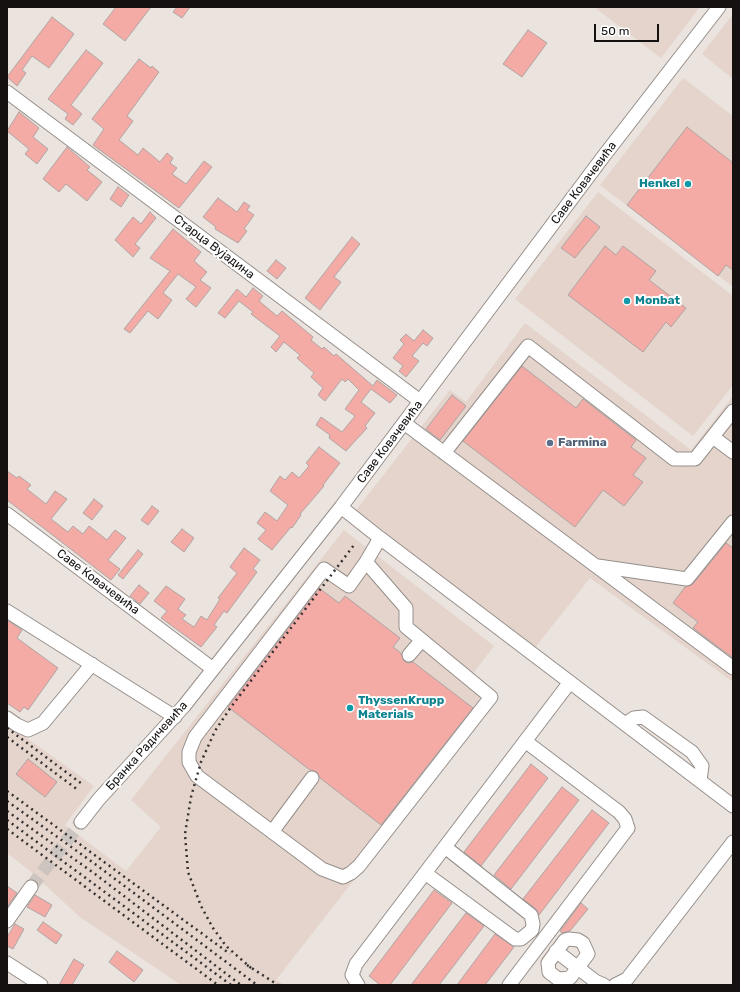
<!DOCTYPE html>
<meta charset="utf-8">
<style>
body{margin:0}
#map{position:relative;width:740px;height:992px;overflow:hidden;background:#ebe3de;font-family:Rubik,sans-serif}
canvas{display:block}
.frame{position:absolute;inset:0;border:8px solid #141110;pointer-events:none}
.scale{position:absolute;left:594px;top:24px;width:65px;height:18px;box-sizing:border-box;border:2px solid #141110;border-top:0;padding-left:5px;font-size:12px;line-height:14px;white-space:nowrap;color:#141110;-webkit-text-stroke:3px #fff;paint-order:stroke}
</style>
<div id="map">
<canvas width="740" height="992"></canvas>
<div class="frame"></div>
<div class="scale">50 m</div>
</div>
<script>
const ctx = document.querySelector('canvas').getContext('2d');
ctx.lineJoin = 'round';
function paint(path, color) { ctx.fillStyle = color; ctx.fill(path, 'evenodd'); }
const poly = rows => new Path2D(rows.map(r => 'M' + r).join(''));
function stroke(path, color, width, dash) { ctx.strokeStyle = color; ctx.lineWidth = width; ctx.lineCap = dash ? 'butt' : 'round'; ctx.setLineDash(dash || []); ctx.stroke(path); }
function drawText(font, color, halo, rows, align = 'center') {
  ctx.font = font + ' Rubik,sans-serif'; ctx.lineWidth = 4; ctx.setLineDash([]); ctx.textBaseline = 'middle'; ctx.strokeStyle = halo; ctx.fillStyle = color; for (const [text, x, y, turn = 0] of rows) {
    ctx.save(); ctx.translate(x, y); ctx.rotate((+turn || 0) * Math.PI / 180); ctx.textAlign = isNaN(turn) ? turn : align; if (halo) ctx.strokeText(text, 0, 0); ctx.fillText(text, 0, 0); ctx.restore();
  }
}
const built = poly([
 [594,7,700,7,661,58],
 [733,14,733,79,702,54],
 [683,78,733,116,733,287,600,185],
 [598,192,733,296,733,385,693,436,515,299],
 [525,323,691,450,733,396,733,682,590,578,534,649,356,510,450,390,466,402],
 [344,530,494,646,471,676,497,696,276,980,285,985,181,985,80,917,30,871,7,853,7,724,94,786,65,825,126,871,161,827,131,800]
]);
const building = poly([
 [116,7,151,7,125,41,103,24,116,7],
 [177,7,190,7,182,18,173,12,177,7],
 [52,17,74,34,49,68,32,56,22,70,26,73,17,86,7,77,52,17],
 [528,30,547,43,522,77,503,64,528,30],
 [86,50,103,63,71,105,82,114,73,125,65,119,68,114,48,99,86,50],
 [139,59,151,68,152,66,159,72,127,116,133,121,119,140,138,155,143,148,160,162,167,153,173,158,170,163,177,168,172,174,186,184,204,161,212,167,179,208,93,145,104,129,92,119,139,59],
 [19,112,39,128,33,137,48,149,37,164,25,154,29,149,7,131,19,112],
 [687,127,733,163,733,270,726,265,718,276,627,205,687,127],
 [67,147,90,167,87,170,102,182,87,201,66,184,59,192,43,179,67,147],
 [118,187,129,195,121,207,110,199,118,187],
 [218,198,237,212,244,202,250,206,247,210,254,215,244,229,247,231,238,243,215,229,216,227,203,217,218,198],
 [150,212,156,218,135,244,140,248,133,257,115,240,133,217,141,224,150,212],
 [586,216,600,227,575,258,561,248,586,216],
 [173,229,201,252,194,261,207,272,200,280,211,288,196,307,186,299,196,287,178,274,163,293,172,300,158,319,148,311,130,333,124,329,170,271,150,258,173,229],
 [352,237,360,244,334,277,341,282,320,310,305,298,352,237],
 [605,246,616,255,623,246,656,271,649,280,686,308,671,327,666,322,643,352,568,295,605,246],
 [276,260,286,268,277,279,267,271,276,260],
 [253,288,263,296,259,301,277,316,282,311,313,337,311,340,322,349,324,347,334,356,336,354,373,386,377,380,397,395,390,403,371,389,361,402,375,413,365,426,367,428,346,451,329,438,330,435,316,425,321,417,342,432,355,416,345,409,359,390,348,379,345,382,342,379,325,401,318,395,323,388,311,377,314,373,297,358,300,355,284,342,276,352,271,347,280,336,251,314,253,312,239,301,225,318,218,313,237,289,246,297,253,288],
 [423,330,433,338,427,346,423,343,412,356,419,361,406,377,399,371,403,366,393,358,404,344,400,340,406,334,414,341,423,330],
 [522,366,576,408,583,399,636,440,631,447,646,458,633,475,643,482,624,506,603,490,575,527,463,441,522,366],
 [452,395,466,406,440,440,426,429,452,395],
 [319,447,340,463,323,485,324,486,300,514,301,515,292,528,291,527,272,550,258,539,266,530,257,523,265,512,277,521,288,505,270,491,280,476,285,480,292,472,299,478,309,466,306,463,319,447],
 [7,471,17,478,19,476,31,485,27,489,46,504,55,491,67,499,51,519,68,532,73,526,83,534,89,526,107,540,115,530,126,538,108,560,120,569,111,580,7,500,7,471],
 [94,499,103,506,92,520,83,513,94,499],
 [152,506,159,511,148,525,141,520,152,506],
 [182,529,194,538,184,552,171,542,182,529],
 [726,543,733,548,733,658,693,628,698,622,673,603,685,587,693,584,726,543],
 [244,548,260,560,253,569,257,572,227,613,224,611,214,625,217,627,201,647,161,618,167,611,154,601,166,586,185,599,178,609,186,615,182,619,194,627,201,616,207,620,220,599,218,598,237,573,230,567,244,548],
 [138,550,143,554,123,579,118,575,138,550],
 [139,585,149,593,140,604,130,596,139,585],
 [319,588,339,603,345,596,400,638,393,647,401,653,404,661,408,663,413,662,473,708,381,825,320,778,317,772,310,770,228,707,319,588],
 [7,620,22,630,17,638,58,668,28,710,24,707,20,712,7,703,7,620],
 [28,759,57,782,45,797,16,774,28,759],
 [531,764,548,778,481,866,464,852,531,764],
 [562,787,579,800,511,889,494,875,562,787],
 [592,810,609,823,539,915,536,909,523,899,592,810],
 [7,886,17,893,7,907,7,886],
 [434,890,452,903,390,985,380,985,369,976,434,890],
 [35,895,52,905,45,917,27,907,35,895],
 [581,903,588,909,570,931,562,933,560,931,581,903],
 [466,913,484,926,439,985,411,985,466,913],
 [43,922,62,935,56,944,37,930,43,922],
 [15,924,24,929,13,949,7,946,7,937,15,924],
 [495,934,514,947,485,985,457,985,495,934],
 [117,951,143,970,134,982,109,962,117,951],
 [74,959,84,965,72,985,59,985,74,959]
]);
const minorTunnel = poly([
 [31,887,81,822]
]);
const minor = poly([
 [7,92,420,401],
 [404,423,733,668],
 [713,437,733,452],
 [444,453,528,346,674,459,695,459,733,411],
 [341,507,380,538,733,806],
 [7,514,213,669],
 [366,562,349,586,324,569,195,737,189,752,189,762,197,776,322,869,343,877,351,873,359,866,491,697,406,627,406,608,366,562,380,538],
 [598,566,687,579,733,522],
 [7,611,175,717],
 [409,655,421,641],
 [7,718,17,725,28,730,43,723,92,664],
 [625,724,634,718,643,717,692,752,702,766,700,781],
 [81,822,99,799,184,706,341,507,603,157,719,7],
 [272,832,312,778],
 [425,873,515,939,521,939,532,930,533,924,531,915,445,847],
 [7,921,31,887],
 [569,939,578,940,583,943,588,954,570,978,558,979,549,972,548,963,565,940,569,939],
 [556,951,595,981,604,985],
 [7,963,41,985],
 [358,985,352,975,356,964,570,682],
 [509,985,628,828,625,819,619,812,525,741],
 [615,985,627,979,733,842]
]);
const rail = poly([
 [7,728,82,784],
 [7,737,78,790],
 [7,791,230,954],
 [7,801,95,864,257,985],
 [7,811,95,874,241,985],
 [7,820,231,985],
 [7,829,218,985],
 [247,965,278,985],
 [251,968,226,946,213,928,201,906,188,872,185,834,191,797,201,762,215,731,231,707,354,545]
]);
const markers = [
 [688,184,4,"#0f9aa8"],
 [627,301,4,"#0f9aa8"],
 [550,443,4,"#5c6f8a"],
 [350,708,4,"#0f9aa8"]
];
const streetNames = [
 ["Саве Ковачевића",584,183,-53],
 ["Старца Вујадина",214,247,37],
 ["Саве Ковачевића",390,442,-53],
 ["Саве Ковачевића",98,582,37],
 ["Бранка Радичевића",147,746,-48]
];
const cultureNames = [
 ["Henkel",680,184,"right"],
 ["Monbat",635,301],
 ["ThyssenKrupp",358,701],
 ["Materials",358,715]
];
const serviceNames = [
 ["Farmina",558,443]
];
paint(built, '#e4d4cc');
paint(building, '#f4aaa5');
stroke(building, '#aea5a4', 1);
stroke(minorTunnel, '#cbc4bf', 13, [13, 6]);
stroke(minor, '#958e8a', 15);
stroke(minor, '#fff', 13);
stroke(rail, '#353130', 2.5, [2, 4]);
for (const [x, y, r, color] of markers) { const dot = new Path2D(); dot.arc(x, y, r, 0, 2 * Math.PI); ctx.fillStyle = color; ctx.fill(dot); stroke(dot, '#fff', 1.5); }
drawText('12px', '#141110', '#fff', streetNames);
drawText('bold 12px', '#0d838f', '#fff', cultureNames, 'left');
drawText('bold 12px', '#4e5e75', '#fff', serviceNames, 'left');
</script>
